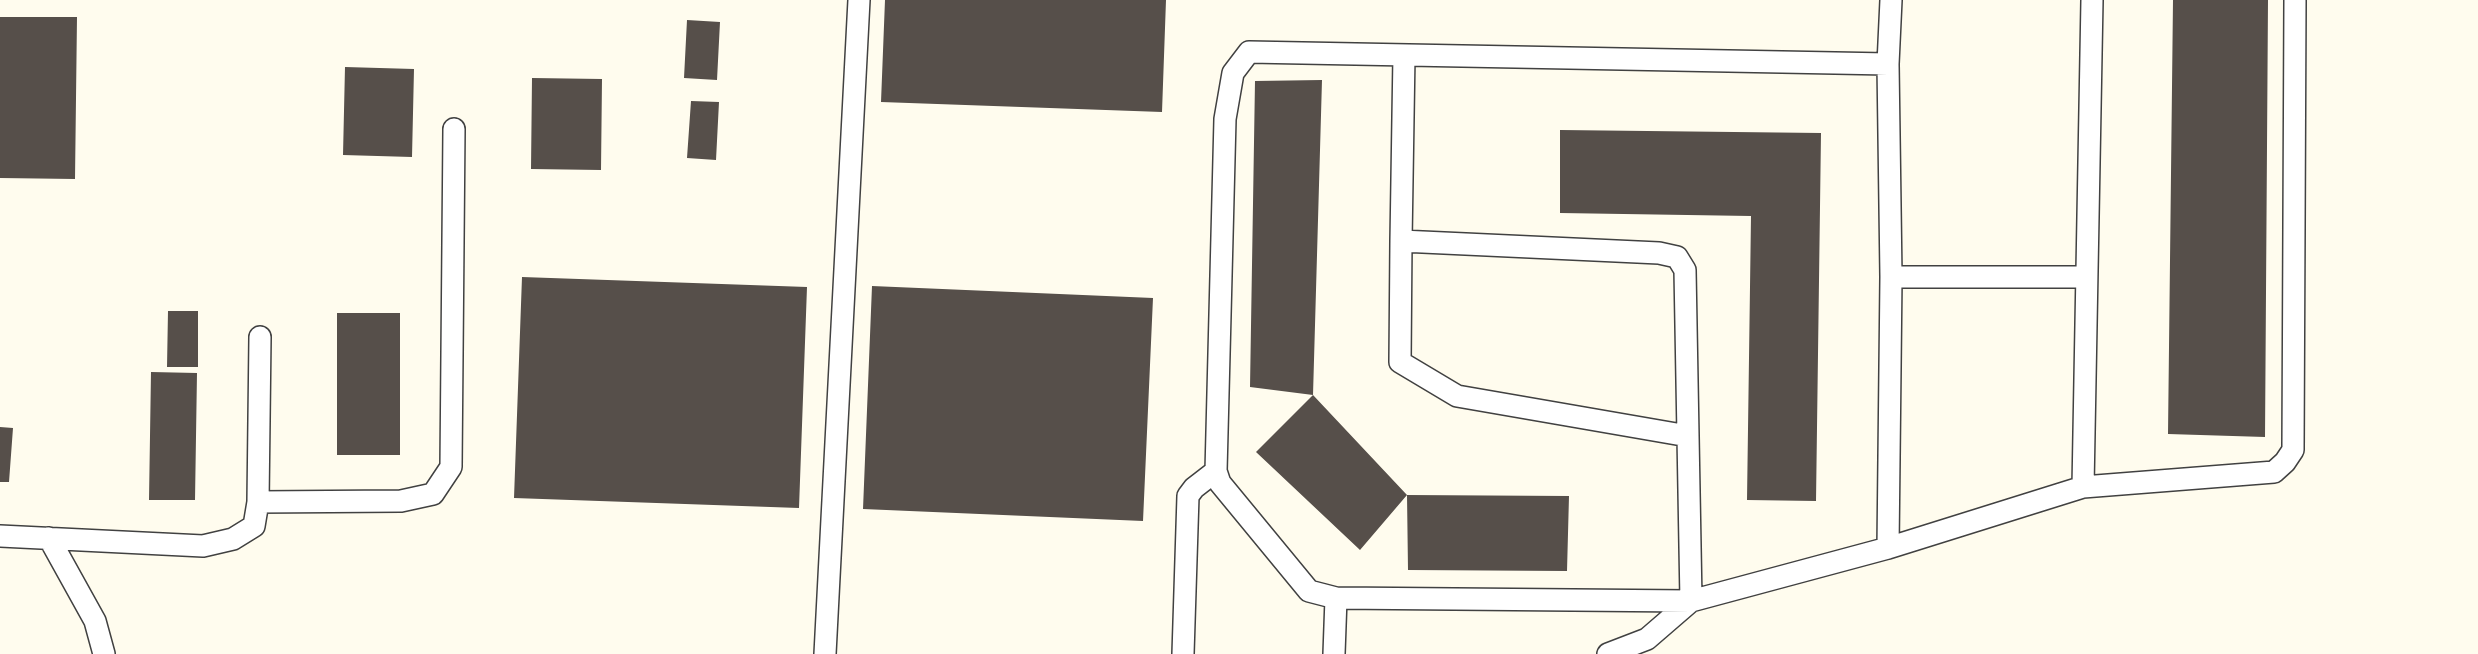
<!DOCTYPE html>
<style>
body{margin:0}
canvas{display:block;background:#fffcee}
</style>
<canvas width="2478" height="654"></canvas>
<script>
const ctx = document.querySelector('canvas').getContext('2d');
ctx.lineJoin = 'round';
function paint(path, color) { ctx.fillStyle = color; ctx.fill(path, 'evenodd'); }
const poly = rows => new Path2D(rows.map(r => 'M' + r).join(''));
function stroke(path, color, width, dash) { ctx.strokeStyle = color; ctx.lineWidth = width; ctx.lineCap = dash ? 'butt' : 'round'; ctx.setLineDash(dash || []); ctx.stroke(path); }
const building = poly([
 [885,0,1166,0,1162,112,881,102],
 [2173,0,2268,0,2265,437,2168,434],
 [0,17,77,17,75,179,0,178],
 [687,20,720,22,717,80,684,78],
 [345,67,414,69,412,157,343,155],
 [532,78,602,79,601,170,531,169],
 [1322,80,1313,395,1250,387,1255,81],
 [691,101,719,102,716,160,687,158],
 [1560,130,1821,133,1816,501,1747,500,1751,216,1560,213],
 [522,277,807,287,799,508,514,498],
 [872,286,1153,298,1143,521,863,509],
 [168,311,198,311,198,367,167,367],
 [337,313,400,313,400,455,337,455],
 [151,372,197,373,195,500,149,500],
 [1313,395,1407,495,1360,550,1256,452],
 [0,427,13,428,9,482,0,482],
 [1407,495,1569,496,1567,571,1408,570]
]);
const lane = poly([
 [2092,0,2083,487,2274,472,2285,462,2293,450,2295,0],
 [1888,64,1249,52,1233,73,1225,119,1216,471,1220,483,1309,591,1336,598,1691,601,1888,548,1891,277,1888,64,1891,0],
 [1401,241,1659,253,1677,257,1685,270,1688,436,1457,396,1400,362,1401,241,1404,55],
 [1891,277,2085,277],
 [258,502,401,501,433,494,451,467,454,129],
 [0,536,203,546,233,539,254,526,258,502,260,337],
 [49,538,95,621,104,654],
 [1888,548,2083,487],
 [825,654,859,0],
 [1183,654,1188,496,1194,488,1216,471],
 [1334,654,1336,598],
 [1608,654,1647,639,1691,601,1688,436]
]);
paint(building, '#564f4a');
stroke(lane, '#414141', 24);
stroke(lane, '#fff', 21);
</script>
